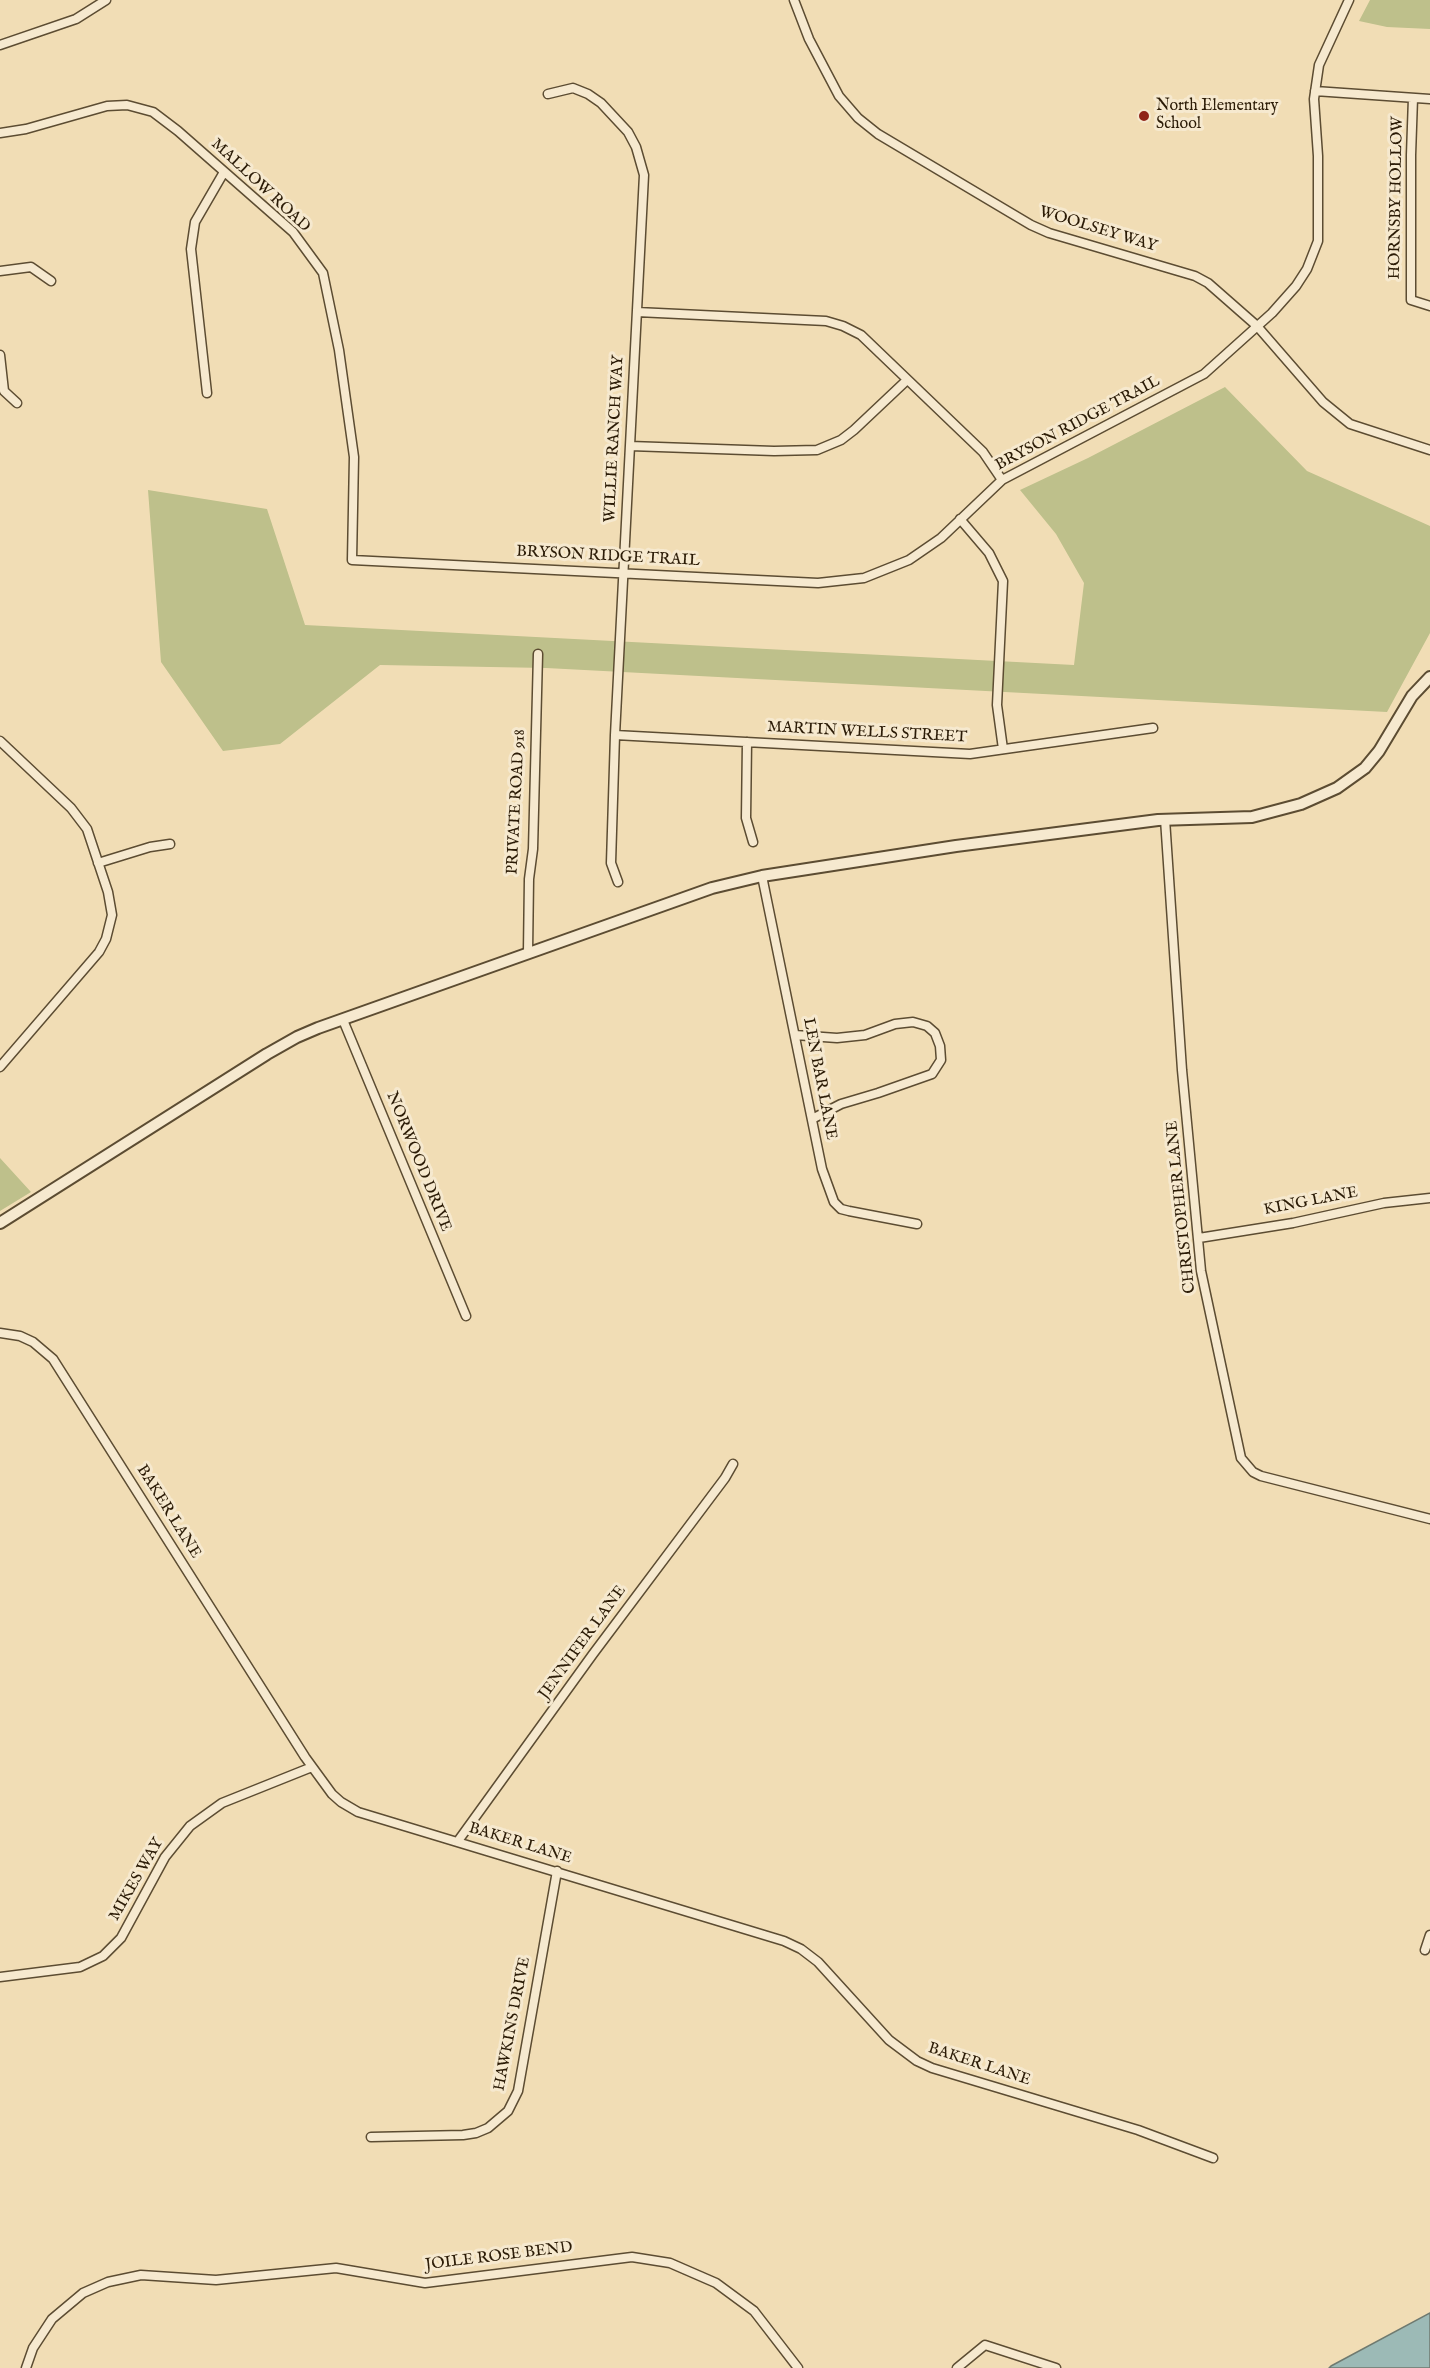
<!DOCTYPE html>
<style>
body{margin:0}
canvas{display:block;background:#f1ddb5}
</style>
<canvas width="1430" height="2368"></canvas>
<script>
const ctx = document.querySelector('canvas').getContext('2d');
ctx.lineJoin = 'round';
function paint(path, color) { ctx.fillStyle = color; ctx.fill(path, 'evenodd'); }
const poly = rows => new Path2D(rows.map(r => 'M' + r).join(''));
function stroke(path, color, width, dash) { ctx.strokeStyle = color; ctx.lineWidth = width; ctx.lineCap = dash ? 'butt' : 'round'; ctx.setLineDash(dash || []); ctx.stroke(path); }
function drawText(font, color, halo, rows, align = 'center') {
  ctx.font = font + ' "IM FELL English",serif'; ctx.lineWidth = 6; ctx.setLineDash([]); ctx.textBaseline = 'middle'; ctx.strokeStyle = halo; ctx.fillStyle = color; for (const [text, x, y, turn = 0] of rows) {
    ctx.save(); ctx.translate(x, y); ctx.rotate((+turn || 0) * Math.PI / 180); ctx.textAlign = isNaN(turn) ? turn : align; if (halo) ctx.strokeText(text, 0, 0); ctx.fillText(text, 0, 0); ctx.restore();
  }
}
const green = poly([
 [1370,0,1430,0,1430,29,1387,27,1359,21],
 [1225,387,1307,471,1430,526,1430,633,1387,712,546,668,380,665,280,744,223,751,161,662,148,490,267,509,305,625,1074,665,1084,583,1056,534,1020,490,1088,458],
 [0,1158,31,1192,0,1211]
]);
const water = poly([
 [1430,2313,1430,2368,1329,2368,1331,2366,1430,2313]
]);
const minor = poly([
 [794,0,809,39,839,96,858,118,878,134,1031,225,1049,233,1195,276,1208,283,1257,326,1323,402,1350,424,1430,450],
 [0,45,76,19,106,0],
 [1315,91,1430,99],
 [548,94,573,88,588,94,601,103,628,132,636,147,644,175,615,735,611,863,618,882],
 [1413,98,1411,155,1411,300,1430,306],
 [0,133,26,129,107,106,127,105,153,112,178,131,293,232,323,273,339,350,354,457,352,560,818,583,864,578,909,560,941,538,1002,480,1204,374,1272,313,1296,286,1307,269,1318,241,1318,156,1314,99,1319,65,1349,0],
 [0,271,31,267,51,281],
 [637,312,826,321,843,326,861,335,983,452,1002,480],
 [0,355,4,391,17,403],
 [207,393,191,249,195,222,224,172],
 [630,446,774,451,817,450,841,440,854,430,907,380],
 [960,519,989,553,1003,581,997,705,1003,749],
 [615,735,970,754,1153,728],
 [0,741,71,808,87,829,108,892,112,915,106,939,99,952,0,1067],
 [747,742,746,818,753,842],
 [1165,819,1182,1070,1201,1271,1241,1458,1253,1472,1261,1476,1430,1519],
 [98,863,150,847,170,844],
 [762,876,822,1169,834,1202,841,1209,849,1211,917,1224],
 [528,952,529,879,533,849,538,654],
 [343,1020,466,1316],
 [795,1035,837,1038,865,1035,895,1024,913,1022,927,1026,935,1033,940,1046,941,1060,932,1074,878,1093,841,1104,812,1119],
 [1199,1238,1293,1223,1384,1203,1430,1198],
 [0,1333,20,1336,33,1342,53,1359,305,1757,332,1794,341,1802,358,1812,784,1941,801,1949,818,1962,889,2040,917,2061,932,2068,1138,2130,1213,2158],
 [458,1841,593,1654,725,1478,733,1464],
 [1425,1950,1430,1935],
 [0,1977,80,1967,103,1956,121,1938,165,1857,190,1826,222,1803,312,1767],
 [371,2137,463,2135,476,2133,488,2128,508,2111,518,2091,557,1871],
 [26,2368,33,2348,52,2319,83,2293,108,2282,141,2275,216,2280,336,2268,425,2283,632,2257,670,2263,716,2283,754,2311,798,2368],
 [957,2368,985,2345,1056,2368]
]);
const tertiary = poly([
 [0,1223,267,1054,297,1037,318,1028,712,888,762,876,956,846,1158,820,1252,817,1301,804,1337,788,1365,768,1379,751,1412,696,1430,677]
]);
const markers = [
 [1144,116,6,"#8f2418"]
];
const poiNames = [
 ["North Elementary",1156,107],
 ["School",1156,125]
];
const streetNames = [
 ["MALLOW ROAD",260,186,43],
 ["HORNSBY HOLLOW",1397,198,-89],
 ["WOOLSEY WAY",1098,230,17],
 ["BRYSON RIDGE TRAIL",1078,424,-28],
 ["WILLIE RANCH WAY",615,439,-87],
 ["BRYSON RIDGE TRAIL",608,557,3],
 ["MARTIN WELLS STREET",867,733,3],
 ["PRIVATE ROAD 918",517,802,-87],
 ["LEN BAR LANE",819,1079,79],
 ["NORWOOD DRIVE",418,1162,68],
 ["KING LANE",1311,1202,-11],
 ["CHRISTOPHER LANE",1182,1207,-96],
 ["BAKER LANE",168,1512,58],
 ["JENNIFER LANE",583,1643,-54],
 ["BAKER LANE",520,1844,17],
 ["MIKES WAY",137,1880,-60],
 ["HAWKINS DRIVE",513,2024,-79],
 ["BAKER LANE",979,2065,18],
 ["JOILE ROSE BEND",499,2257,-7]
];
paint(green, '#bec08b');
paint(water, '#9cbab6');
stroke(water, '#6f7a70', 1.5);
stroke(minor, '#5c4c32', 11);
stroke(tertiary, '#5c4c32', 14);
stroke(minor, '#f6e9cf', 8);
stroke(tertiary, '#f6e9cf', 10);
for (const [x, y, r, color] of markers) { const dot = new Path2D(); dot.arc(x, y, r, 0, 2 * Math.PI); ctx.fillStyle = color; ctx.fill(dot); stroke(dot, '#f6e9cf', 2); }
drawText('16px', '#2b1b06', '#f6e9cf', poiNames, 'left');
drawText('16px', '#2b1b06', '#f6e9cf', streetNames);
</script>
